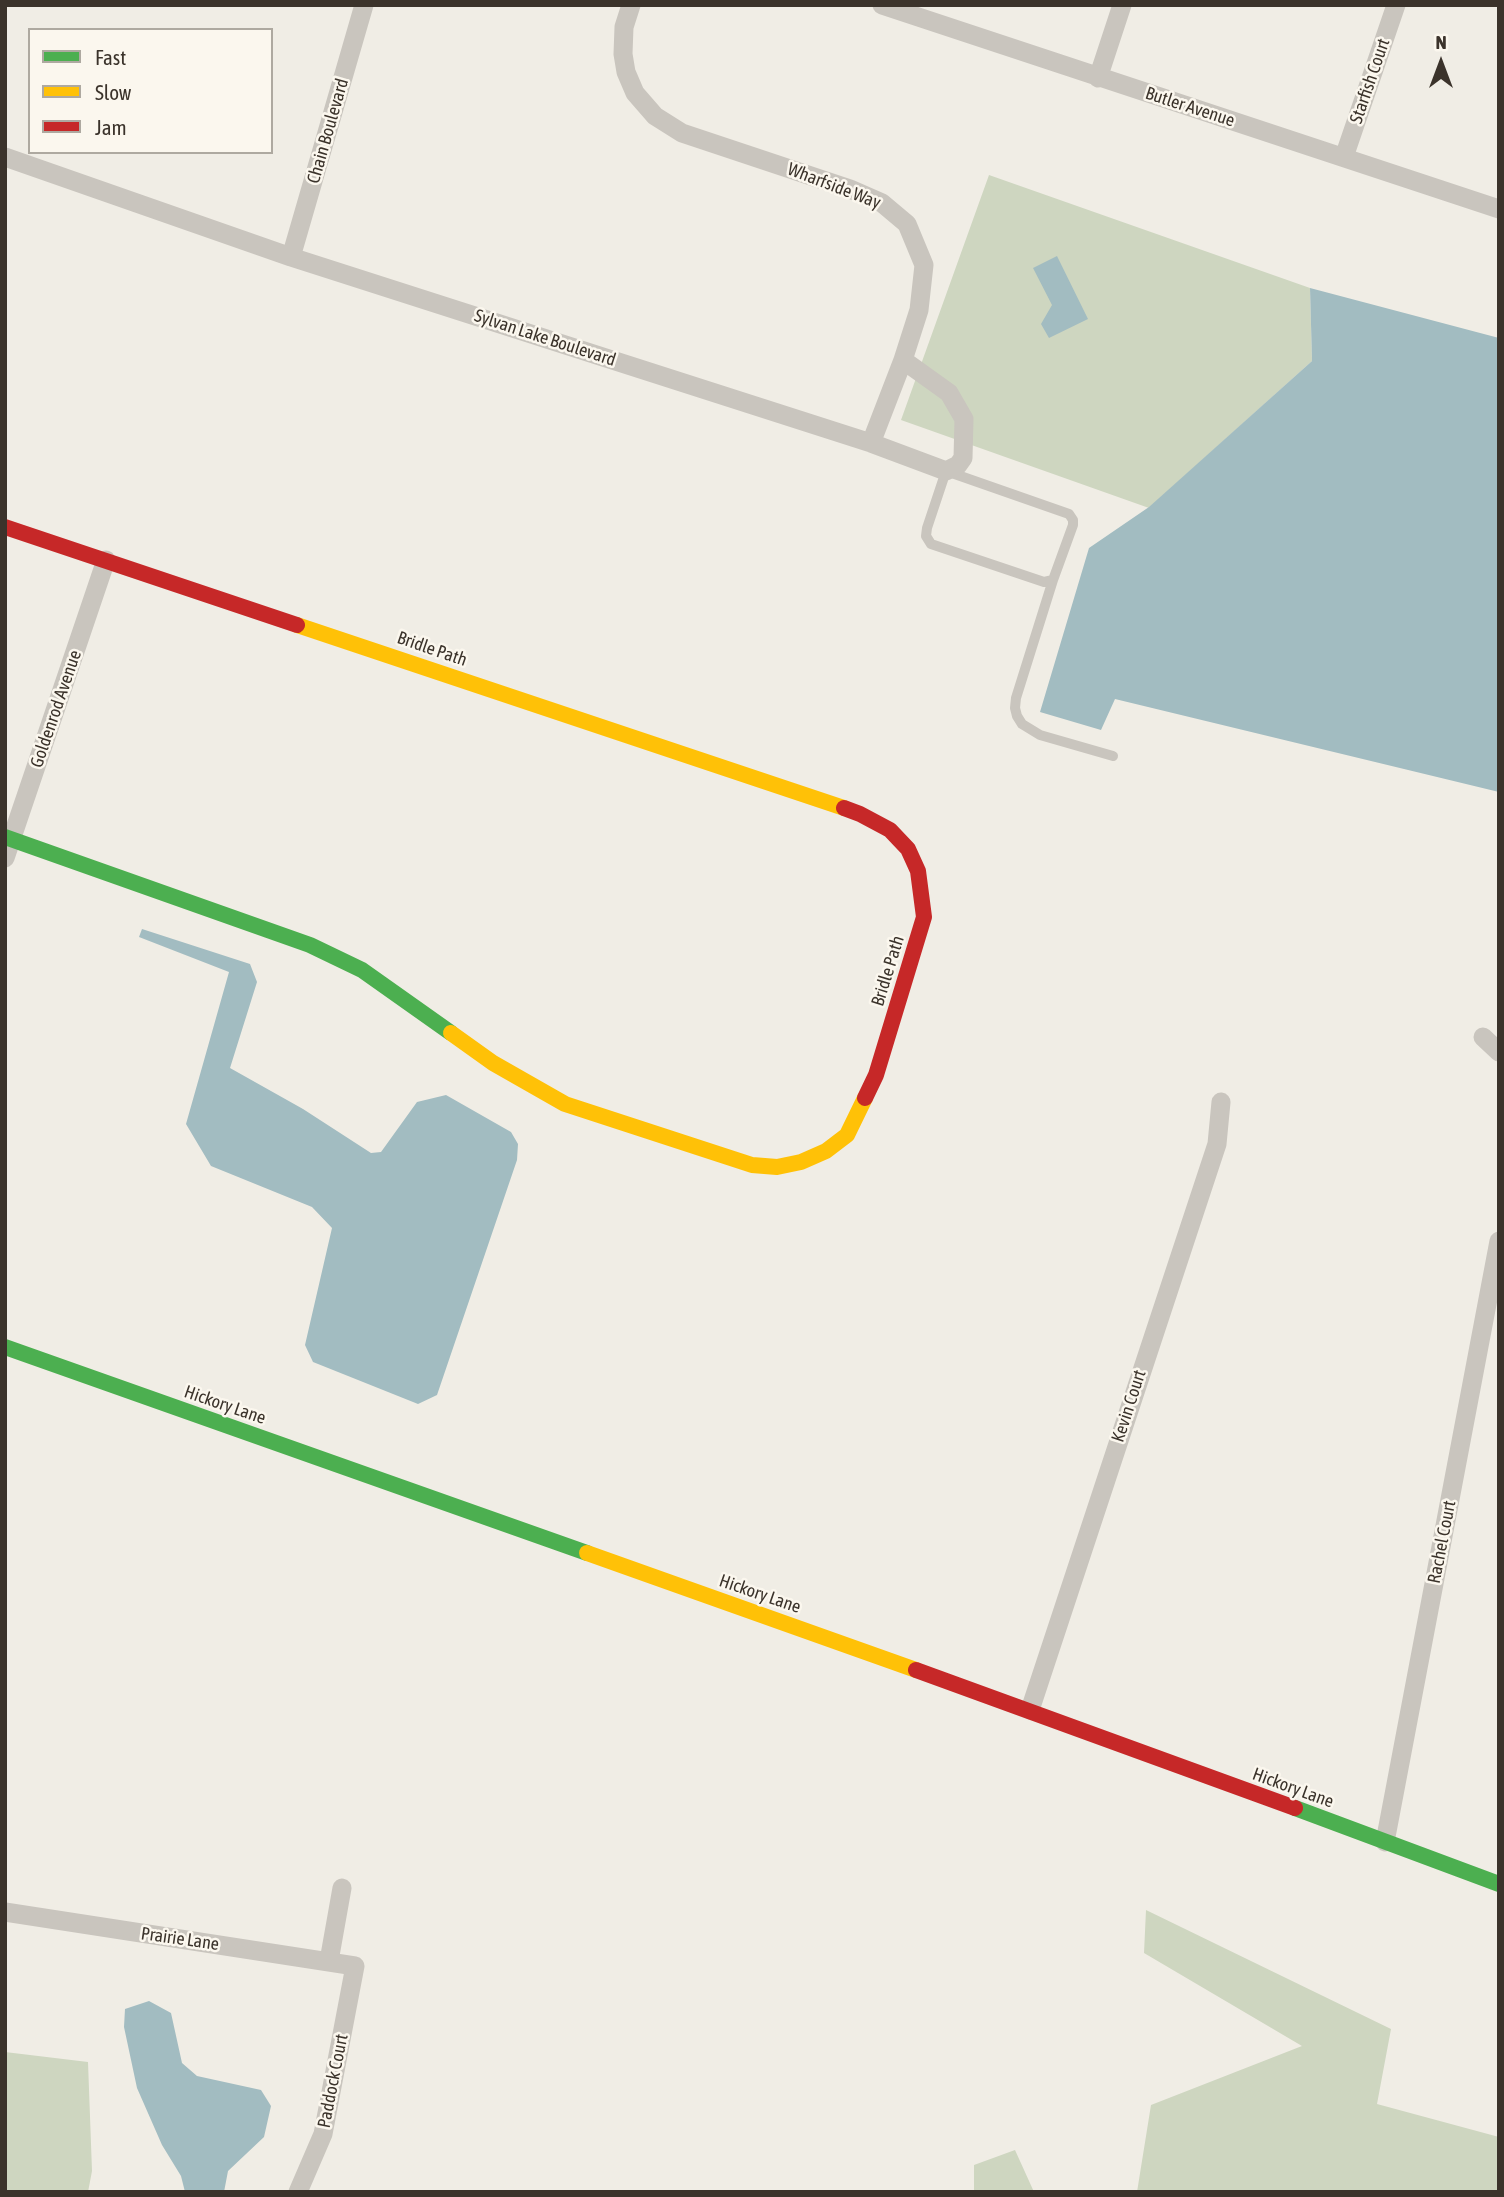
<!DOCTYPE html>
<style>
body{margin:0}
#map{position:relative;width:1504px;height:2197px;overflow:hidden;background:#f0ede5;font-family:"Asap Condensed",sans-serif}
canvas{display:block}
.frame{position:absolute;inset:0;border:7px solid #3b332b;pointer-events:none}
.legend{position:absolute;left:28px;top:28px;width:245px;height:126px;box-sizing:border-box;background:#fbf7ee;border:2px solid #aea9a0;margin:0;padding:9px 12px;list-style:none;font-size:21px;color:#3b332b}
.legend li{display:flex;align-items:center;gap:14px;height:35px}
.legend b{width:35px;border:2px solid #aea9a0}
.north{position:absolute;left:1406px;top:28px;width:70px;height:70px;-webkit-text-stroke:5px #fbf7ee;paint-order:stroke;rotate:0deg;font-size:19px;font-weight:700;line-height:28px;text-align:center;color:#3b332b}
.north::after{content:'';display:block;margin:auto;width:24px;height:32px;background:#3b332b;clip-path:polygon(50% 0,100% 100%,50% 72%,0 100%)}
</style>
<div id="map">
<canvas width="1504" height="2197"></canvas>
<div class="frame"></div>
<ul class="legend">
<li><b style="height:9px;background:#4caf50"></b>Fast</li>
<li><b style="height:9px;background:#ffc107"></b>Slow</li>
<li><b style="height:9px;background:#c62828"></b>Jam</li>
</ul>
<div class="north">N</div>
</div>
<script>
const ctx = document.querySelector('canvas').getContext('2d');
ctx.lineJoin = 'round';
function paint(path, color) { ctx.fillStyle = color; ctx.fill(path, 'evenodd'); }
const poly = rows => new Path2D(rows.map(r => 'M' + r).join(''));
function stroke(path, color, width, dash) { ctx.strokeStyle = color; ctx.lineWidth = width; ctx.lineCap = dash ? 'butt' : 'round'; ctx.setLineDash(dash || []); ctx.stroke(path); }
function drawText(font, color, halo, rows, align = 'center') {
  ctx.font = font + ' "Asap Condensed",sans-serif'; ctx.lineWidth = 5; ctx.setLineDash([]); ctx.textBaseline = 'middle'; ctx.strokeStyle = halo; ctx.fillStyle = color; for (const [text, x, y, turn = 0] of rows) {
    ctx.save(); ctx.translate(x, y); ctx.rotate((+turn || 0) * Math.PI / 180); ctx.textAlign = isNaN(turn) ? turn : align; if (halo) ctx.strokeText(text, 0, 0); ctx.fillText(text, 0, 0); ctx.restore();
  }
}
const green = poly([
 [989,175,1310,288,1312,361,1149,508,901,420],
 [1146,1910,1391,2029,1377,2104,1499,2137,1499,2192,1137,2192,1151,2105,1302,2046,1144,1953],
 [5,2052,88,2062,92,2171,88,2192,5,2192],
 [1015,2150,1034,2192,974,2192,974,2165]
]);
const water = poly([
 [1057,256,1088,319,1049,338,1041,324,1052,305,1033,268],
 [1310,288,1499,338,1499,792,1115,699,1101,730,1040,712,1089,548,1149,507,1312,361],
 [142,929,250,964,257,982,230,1068,303,1109,371,1153,381,1152,417,1102,446,1095,511,1132,518,1144,517,1160,437,1395,418,1404,313,1362,305,1345,332,1228,312,1207,211,1166,186,1124,229,972,139,937],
 [149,2001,171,2013,182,2063,197,2076,261,2090,271,2106,264,2137,228,2171,224,2192,185,2192,181,2176,162,2145,137,2088,124,2027,125,2009]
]);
const lane = poly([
 [946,471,1069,514,1073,520,1073,525,1053,580,1044,582,931,544,926,536,927,528,946,471],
 [1053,580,1016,698,1015,708,1017,716,1022,724,1040,735,1113,756]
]);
const street = poly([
 [631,5,624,27,623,54,626,72,635,93,655,116,682,133,850,189,882,203,907,224,924,265,919,310,903,360,871,443],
 [882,5,1499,209],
 [1098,78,1122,5],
 [5,157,291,257,871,443,946,471,958,465,963,458,964,419,949,393,903,360],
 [1344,157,1396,5],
 [291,257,364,5],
 [5,858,106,560],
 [1483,1037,1499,1052],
 [1030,1710,1217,1144,1221,1102],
 [1385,1842,1499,1241],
 [5,1912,355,1966,323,2134,298,2192],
 [329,1961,342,1888]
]);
const fast = poly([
 [5,837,310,945,362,970,451,1033],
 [5,1347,587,1553],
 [1295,1808,1499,1884]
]);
const slow = poly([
 [297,625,844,808],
 [451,1033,493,1063,565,1104,752,1165,777,1167,801,1162,826,1151,847,1135,865,1098],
 [587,1553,916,1670]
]);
const jam = poly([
 [5,527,297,625],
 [844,808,860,814,890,830,908,849,918,871,924,917,876,1075,865,1098],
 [916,1670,1295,1808]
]);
const streetNames = [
 ["Starfish Court",1370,81,-71],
 ["Butler Avenue",1190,107,18],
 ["Chain Boulevard",328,131,-74],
 ["Wharfside Way",834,186,21],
 ["Sylvan Lake Boulevard",545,338,18],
 ["Bridle Path",432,649,19],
 ["Goldenrod Avenue",56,709,-71],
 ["Bridle Path",888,971,-73],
 ["Hickory Lane",225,1405,19],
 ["Kevin Court",1129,1406,-72],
 ["Rachel Court",1442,1542,-79],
 ["Hickory Lane",760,1594,19],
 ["Hickory Lane",1293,1788,20],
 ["Prairie Lane",180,1939,8],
 ["Paddock Court",333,2081,-79]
];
paint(green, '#ced6c0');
paint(water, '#a2bcc1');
stroke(lane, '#c9c5be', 10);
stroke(street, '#c9c5be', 19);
stroke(fast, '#4caf50', 16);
stroke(slow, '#ffc107', 16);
stroke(jam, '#c62828', 16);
drawText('18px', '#3b332b', '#fbf7ee', streetNames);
</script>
